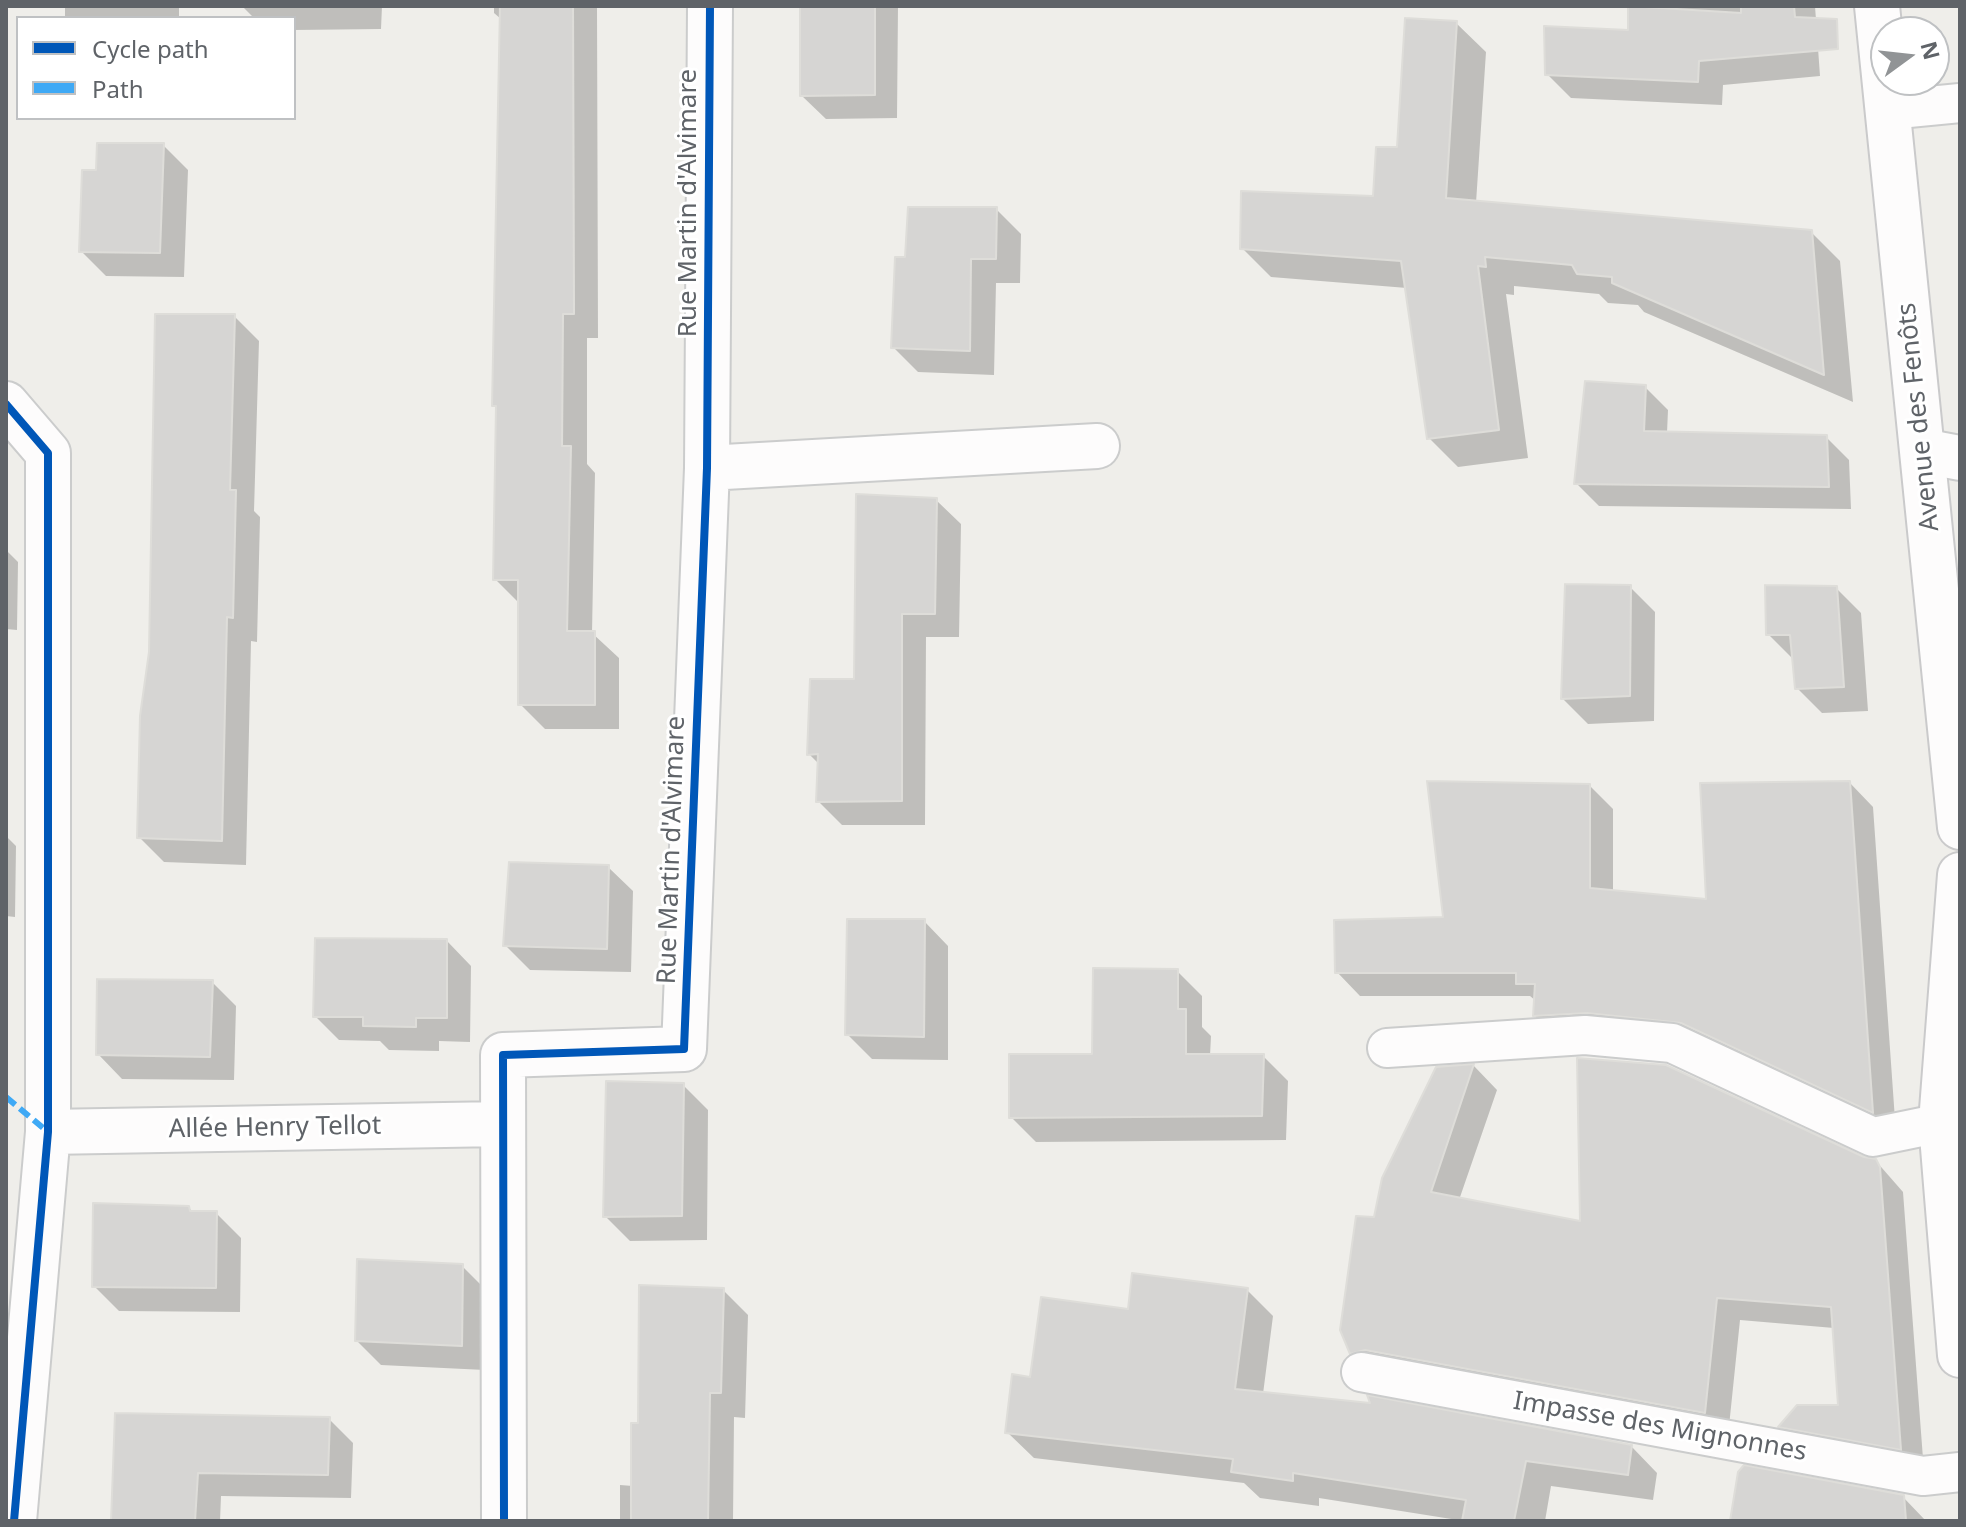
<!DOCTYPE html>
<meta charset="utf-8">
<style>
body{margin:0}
#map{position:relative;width:1966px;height:1527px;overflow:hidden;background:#efeeea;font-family:"Noto Sans",sans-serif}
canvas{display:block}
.frame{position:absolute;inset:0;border:8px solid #5f6368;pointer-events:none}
.legend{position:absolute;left:16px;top:16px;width:280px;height:104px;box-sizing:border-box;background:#fff;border:2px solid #bfc1c3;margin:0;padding:10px 14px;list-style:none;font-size:24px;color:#5f6368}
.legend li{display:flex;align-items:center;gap:16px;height:40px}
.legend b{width:40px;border:2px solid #bfc1c3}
.north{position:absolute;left:1870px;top:16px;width:80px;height:80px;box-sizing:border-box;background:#fff;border:2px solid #bfc1c3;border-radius:50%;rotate:75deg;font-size:22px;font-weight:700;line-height:32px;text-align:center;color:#5f6368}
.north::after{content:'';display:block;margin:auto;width:28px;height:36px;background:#919496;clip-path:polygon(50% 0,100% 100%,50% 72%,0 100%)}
</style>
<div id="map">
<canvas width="1966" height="1527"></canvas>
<div class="frame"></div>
<ul class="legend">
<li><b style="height:10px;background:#0057b8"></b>Cycle path</li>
<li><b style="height:10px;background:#3fa9f5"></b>Path</li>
</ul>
<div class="north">N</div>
</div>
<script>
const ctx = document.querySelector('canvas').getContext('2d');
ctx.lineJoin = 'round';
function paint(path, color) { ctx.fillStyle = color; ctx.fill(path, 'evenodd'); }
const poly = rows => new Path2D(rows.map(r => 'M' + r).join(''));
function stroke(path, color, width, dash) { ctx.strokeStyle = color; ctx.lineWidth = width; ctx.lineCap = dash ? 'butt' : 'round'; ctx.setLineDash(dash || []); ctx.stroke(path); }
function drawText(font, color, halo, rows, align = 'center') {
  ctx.font = font + ' "Noto Sans",sans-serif'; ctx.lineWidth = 6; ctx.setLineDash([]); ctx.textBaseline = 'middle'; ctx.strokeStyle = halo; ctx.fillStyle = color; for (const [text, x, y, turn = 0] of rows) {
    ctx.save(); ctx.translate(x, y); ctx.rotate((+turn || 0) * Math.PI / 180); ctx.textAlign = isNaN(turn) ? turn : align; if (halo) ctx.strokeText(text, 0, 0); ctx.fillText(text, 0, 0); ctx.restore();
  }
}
const shadow = poly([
 [65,6,179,6,179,18,65,18],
 [242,6,382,6,381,29,294,30,294,18,254,18],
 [494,6,597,6,598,338,587,338,587,464,595,473,592,633,619,658,619,729,545,729,520,704,520,604,495,579,498,409,494,405,501,19,494,13],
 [802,6,898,6,897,118,826,119,802,96],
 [1663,6,1815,6,1820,76,1723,85,1722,105,1571,98,1547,74,1630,32,1663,10],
 [1456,23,1486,52,1476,203,1811,232,1840,261,1853,402,1644,312,1638,305,1608,303,1599,294,1514,286,1514,295,1506,294,1528,458,1458,467,1429,438,1407,288,1271,277,1242,248,1375,198],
 [163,145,188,170,184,277,106,276,81,251,98,172],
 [996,209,1021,234,1020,283,996,283,994,375,918,372,893,347,907,259],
 [234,316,259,341,254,511,260,517,257,642,251,641,246,865,164,862,139,837],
 [1645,387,1668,410,1667,433,1826,437,1849,460,1851,509,1599,506,1576,483],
 [936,500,961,524,959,637,926,637,925,825,842,825,818,801,819,764,809,754,856,681],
 [6,550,18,562,17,630,6,629],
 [1630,587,1655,612,1654,721,1588,724,1563,699],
 [1836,588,1861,613,1868,711,1822,713,1797,688,1793,659,1768,634],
 [1850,783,1873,807,1896,1134,1706,1046,1559,1039,1535,1016,1536,1001,1530,996,1360,996,1337,972,1445,919,1590,786,1613,809,1613,892,1709,901],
 [6,836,16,846,15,917,6,916],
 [608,867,633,891,631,972,530,970,505,945],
 [924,921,948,946,948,1060,872,1059,847,1034],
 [447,941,471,966,470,1042,439,1041,439,1051,389,1050,380,1041,339,1040,315,1016],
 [1177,971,1202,996,1202,1027,1211,1036,1210,1056,1263,1056,1288,1081,1286,1140,1036,1142,1011,1117,1094,1056],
 [212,982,236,1006,234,1080,122,1079,98,1054],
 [1474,1066,1497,1090,1459,1200,1582,1224,1863,1159,1875,1160,1903,1192,1924,1472,1804,1450,1781,1427,1840,1407,1834,1328,1740,1320,1728,1436,1375,1376,1351,1353,1376,1219,1437,1069],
 [683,1085,708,1110,707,1240,630,1241,605,1216],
 [189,1208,194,1213,216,1213,241,1238,240,1312,119,1311,94,1286],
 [462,1266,486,1290,485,1370,381,1365,357,1341],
 [723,1290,748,1315,745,1418,734,1417,733,1521,620,1521,620,1485,633,1486,640,1425],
 [1247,1290,1273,1316,1263,1394,1631,1446,1657,1473,1653,1500,1551,1486,1545,1521,1464,1521,1319,1498,1319,1506,1260,1498,1244,1483,1034,1458,1007,1432,1032,1379,1129,1312],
 [117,1415,329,1419,353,1443,351,1498,221,1496,220,1521,114,1521],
 [1903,1497,1926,1521,1737,1521]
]);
const building = poly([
 [500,6,573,6,574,314,563,314,562,446,571,446,567,631,595,631,595,705,518,705,518,580,493,580,496,406,492,406,500,6],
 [800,6,875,6,875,95,800,96,800,6],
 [1628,6,1741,13,1741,6,1794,6,1795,17,1837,19,1838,49,1699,61,1698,82,1545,75,1544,26,1628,30,1628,6],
 [1405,18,1457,21,1446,198,1812,230,1824,375,1612,283,1612,277,1577,274,1572,265,1485,257,1486,267,1478,266,1499,430,1427,439,1401,261,1240,249,1241,191,1373,196,1376,147,1397,147,1405,18],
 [97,143,164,143,160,253,79,252,82,170,96,170,97,143],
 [908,207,997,207,996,259,971,259,970,351,891,348,895,257,905,257,908,207],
 [155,314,235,314,230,490,236,490,233,618,227,617,222,841,137,838,140,716,149,652,155,314],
 [1585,381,1646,385,1644,431,1827,435,1829,487,1574,484,1585,381],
 [856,494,937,498,935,614,902,614,902,801,816,802,818,754,807,755,810,679,854,679,856,494],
 [1565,584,1631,585,1630,696,1561,699,1565,584],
 [1765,585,1837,586,1844,687,1795,689,1790,635,1766,635,1765,585],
 [1427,781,1590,784,1590,888,1706,899,1700,783,1850,781,1873,1113,1681,1023,1587,1013,1533,1016,1535,984,1516,984,1516,973,1335,973,1334,920,1443,917,1427,781],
 [509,862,609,865,607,949,503,946,509,862],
 [847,919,925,919,924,1037,845,1035,847,919],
 [315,938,447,939,447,1018,416,1018,416,1027,363,1026,363,1017,313,1017,315,938],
 [1093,968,1178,969,1178,1009,1186,1009,1186,1054,1264,1054,1262,1116,1009,1118,1009,1054,1092,1054,1093,968],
 [97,979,213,980,210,1057,96,1055,97,979],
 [1577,1058,1666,1065,1864,1157,1876,1159,1880,1167,1901,1450,1778,1427,1797,1405,1838,1405,1831,1307,1717,1298,1705,1413,1365,1350,1350,1354,1340,1330,1356,1216,1374,1217,1382,1178,1436,1067,1474,1064,1431,1192,1580,1221,1577,1058],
 [606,1081,684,1083,682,1216,603,1217,606,1081],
 [93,1203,189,1206,190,1211,217,1211,216,1288,92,1287,93,1203],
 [357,1259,463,1264,462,1346,355,1341,357,1259],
 [1132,1273,1248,1288,1235,1389,1370,1403,1367,1395,1632,1445,1628,1475,1526,1461,1514,1521,1462,1521,1466,1500,1293,1473,1293,1481,1231,1472,1233,1459,1005,1433,1012,1374,1030,1377,1041,1297,1128,1309,1132,1273],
 [639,1285,724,1288,721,1393,710,1393,708,1521,631,1521,631,1423,638,1423,639,1285],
 [115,1413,330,1417,328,1475,198,1473,195,1521,111,1521,115,1413],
 [1744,1465,1904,1495,1906,1521,1730,1521,1738,1472,1744,1465]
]);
const lane = poly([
 [1888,110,1960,103],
 [1387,1048,1585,1035,1672,1043,1873,1137,1941,1123],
 [1361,1372,1923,1476,1960,1472]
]);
const street = poly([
 [6,404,48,453,48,1132,14,1521],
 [1923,451,1960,458],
 [707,468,1097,446],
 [48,1132,501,1124],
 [504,1521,503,1055,684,1049,707,468,710,6]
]);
const secondary = poly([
 [1877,6,1960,827],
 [1960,875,1941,1123,1960,1355]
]);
const quiet = poly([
 [6,1097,48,1132]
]);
const cycleway = poly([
 [6,404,48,453,48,1132,14,1521],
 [504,1521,503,1055,684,1049,707,468,710,6]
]);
const streetNames = [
 ["Rue Martin d'Alvimare",689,203,-90],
 ["Avenue des Fenôts",1919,417,-96],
 ["Rue Martin d'Alvimare",672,850,-88],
 ["Allée Henry Tellot",275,1128,-1],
 ["Impasse des Mignonnes",1660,1427,10]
];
paint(shadow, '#0003');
paint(building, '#d6d5d3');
stroke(building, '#deddd9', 2);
stroke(lane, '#cbcccc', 42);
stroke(street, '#cbcccc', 48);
stroke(secondary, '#cacacb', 48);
stroke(lane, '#fdfcfc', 38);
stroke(street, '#fdfcfc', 44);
stroke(secondary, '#fdfcfc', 44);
stroke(quiet, '#3fa9f5', 6, [12, 6]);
stroke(cycleway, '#0057b8', 8);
drawText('26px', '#5f6368', '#fff', streetNames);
</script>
